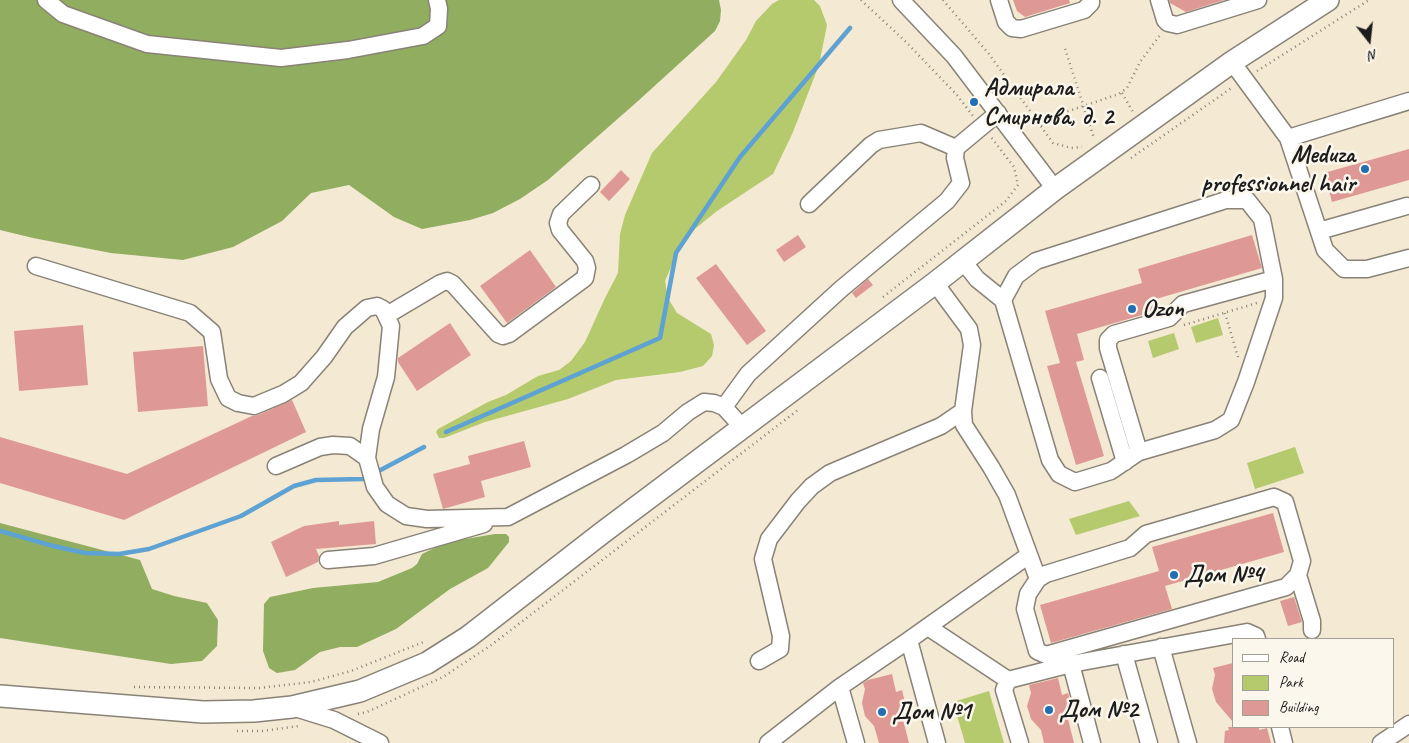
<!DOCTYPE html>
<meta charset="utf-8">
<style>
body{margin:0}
#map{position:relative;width:1409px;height:743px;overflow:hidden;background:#f4e9d2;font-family:Caveat,sans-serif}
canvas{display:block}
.legend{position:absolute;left:1232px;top:638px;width:162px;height:90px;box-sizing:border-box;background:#fbf7ec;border:1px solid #a29f99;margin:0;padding:6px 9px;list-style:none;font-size:15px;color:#1c1c1c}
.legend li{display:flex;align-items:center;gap:10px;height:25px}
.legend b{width:25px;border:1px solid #a29f99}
.north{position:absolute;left:1344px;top:15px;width:50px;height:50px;-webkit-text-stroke:4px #fbf7ec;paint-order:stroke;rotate:164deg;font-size:14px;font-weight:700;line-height:20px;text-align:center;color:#1c1c1c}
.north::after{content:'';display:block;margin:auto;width:18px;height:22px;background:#1c1c1c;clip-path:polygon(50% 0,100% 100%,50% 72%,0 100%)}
</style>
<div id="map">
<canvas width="1409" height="743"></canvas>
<ul class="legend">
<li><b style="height:6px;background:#fff"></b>Road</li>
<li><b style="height:14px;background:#b5c96d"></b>Park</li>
<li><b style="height:14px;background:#df9994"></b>Building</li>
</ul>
<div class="north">N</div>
</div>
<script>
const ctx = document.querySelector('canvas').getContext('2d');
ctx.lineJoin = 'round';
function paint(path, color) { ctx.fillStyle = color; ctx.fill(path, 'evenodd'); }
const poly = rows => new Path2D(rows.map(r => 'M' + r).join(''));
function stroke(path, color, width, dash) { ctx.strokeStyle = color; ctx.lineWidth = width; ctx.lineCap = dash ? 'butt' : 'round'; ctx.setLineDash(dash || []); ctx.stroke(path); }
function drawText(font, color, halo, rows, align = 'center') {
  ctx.font = font + ' Caveat,sans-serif'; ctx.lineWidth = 5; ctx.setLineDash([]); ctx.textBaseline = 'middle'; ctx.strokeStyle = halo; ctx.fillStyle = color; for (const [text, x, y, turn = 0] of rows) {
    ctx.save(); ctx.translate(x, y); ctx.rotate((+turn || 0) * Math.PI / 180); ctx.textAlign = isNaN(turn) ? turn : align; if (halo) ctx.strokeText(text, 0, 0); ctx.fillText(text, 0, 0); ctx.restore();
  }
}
const green = poly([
 [779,0,814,0,820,6,827,25,819,65,793,132,773,174,717,211,696,228,680,246,665,281,668,298,677,313,711,334,714,345,712,356,703,366,680,372,616,380,568,399,485,422,444,438,439,438,436,432,438,429,488,402,506,395,538,376,559,370,571,361,585,342,605,298,618,273,620,234,625,215,652,153,716,82,746,40,756,21,772,4],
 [1218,318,1223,335,1196,343,1191,327],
 [1174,333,1179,349,1153,358,1148,341],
 [1295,447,1304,473,1255,489,1247,463],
 [1129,501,1140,516,1076,535,1069,519],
 [989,691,1004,743,965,743,953,702]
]);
const forest = poly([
 [0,0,719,0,721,10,720,21,715,31,638,101,548,180,520,199,493,213,470,220,422,229,394,217,349,185,311,193,282,221,233,247,183,260,111,253,33,238,0,230],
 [0,523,140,560,152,589,174,596,207,603,218,620,217,646,202,661,171,664,0,638],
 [495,534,506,534,509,537,509,542,488,568,450,589,396,629,357,647,340,647,320,652,295,670,277,673,269,668,263,651,264,604,270,597,313,588,378,582,412,568,417,564,422,554,447,542]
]);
const stream = poly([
 [446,432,660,338,676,253,740,157,850,28],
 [375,473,424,447],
 [0,531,53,546,85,553,119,554,149,549,241,516,294,486,316,480,363,479,368,476]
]);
const building = poly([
 [1013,0,1069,0,1070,3,1025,17,1017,11],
 [1169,0,1224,0,1186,12,1170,3],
 [1409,149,1409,180,1332,202,1324,173],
 [621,170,630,179,609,201,600,192],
 [798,235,806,247,784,262,776,250],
 [1252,235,1262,268,1156,299,1159,310,1077,334,1084,360,1076,362,1104,456,1076,465,1047,366,1060,363,1045,311,1142,283,1138,269],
 [530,250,556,287,507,323,480,286],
 [716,264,766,331,747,345,696,278],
 [868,279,873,285,856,298,852,293],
 [450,323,471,355,417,391,398,362,398,358],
 [83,325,88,385,19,391,14,331],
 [203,346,208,406,138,412,133,352],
 [292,400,306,432,124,520,0,483,0,437,127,474,252,416,258,415],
 [524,441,531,467,481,481,485,497,443,509,433,474,470,464,468,456],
 [1273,513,1284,552,1165,586,1172,609,1051,643,1040,605,1159,571,1152,547],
 [339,521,339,525,374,521,376,544,316,549,319,556,318,562,286,577,271,542,304,526],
 [1294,597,1302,622,1288,626,1280,601],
 [1233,663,1233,722,1216,702,1212,689,1215,675,1213,668],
 [892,674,896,692,902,690,906,706,900,708,909,743,879,743,874,726,865,716,862,703,865,689,863,683,868,680],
 [1058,678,1062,695,1068,693,1072,709,1066,711,1074,743,1044,743,1041,730,1031,719,1027,706,1031,693,1029,685],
 [1228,727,1259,727,1259,730,1267,728,1271,743,1224,743,1225,731,1229,730]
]);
const path = poly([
 [861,0,905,41,957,95,973,116],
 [943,0,989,54,1053,143,1071,148,1082,147],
 [1065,49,1094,138],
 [1257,71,1369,0],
 [1122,93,1133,112],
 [1041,125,1054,116,1119,94,1127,88,1140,62,1160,35],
 [1131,158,1233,87],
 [883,297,1006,201,1018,185,1014,167,991,137],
 [1225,313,1238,357],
 [1184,325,1257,303],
 [134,687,259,688,311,682,351,671,426,641],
 [358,714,367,712,443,677,490,646,798,410],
 [237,731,262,731,299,726]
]);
const minor = poly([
 [46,0,63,14,147,44,281,58,348,50,423,36,438,26,439,9,437,0],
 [901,0,954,56,1055,189],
 [999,0,1006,22,1012,28,1021,29,1084,10,1091,3,1091,0],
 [1159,0,1165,20,1168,23,1177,25,1258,0],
 [1232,62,1288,138,1325,250,1344,269,1367,269,1409,258],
 [1288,138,1409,101],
 [1226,200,1247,200,1262,219,1274,279,1274,298,1246,382,1231,420,1215,430,1139,452,1111,471,1075,482,1059,474,1050,460,1003,300,1016,276,1036,261,1226,200],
 [809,204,871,145,879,140,921,133,956,148],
 [1319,231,1407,206],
 [963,261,977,279,1003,300],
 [36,266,190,313,212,332,219,379,228,398,238,403,254,406,283,394,301,383,324,357,345,327,367,308,377,306,383,309,391,326,386,377,371,429,367,458,375,487,387,504,406,516,427,519,508,517,626,455,663,433,688,412,704,402,714,403,724,407,743,428],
 [935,283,969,329,972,345,963,411,964,425,991,467,1007,495,1038,579],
 [387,315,441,283,447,281,453,284,498,334,503,336,509,334,585,278,587,268,585,261,560,230,558,223,561,214,591,185],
 [1100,378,1125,462],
 [724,407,748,374,841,289,947,201,961,183,955,158,956,148,998,113],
 [1139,452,1108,348,1108,340,1114,334,1169,318,1183,304,1274,279],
 [276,466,320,447,333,445,350,446,367,458],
 [1274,497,1285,502,1302,561,1298,575,1286,587,1046,655,1037,651,1025,609,1028,594,1038,579,1046,574,1130,548,1146,534,1274,497],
 [328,560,374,556,484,524],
 [1298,575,1312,621,1312,630],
 [928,627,1008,680],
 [909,640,1029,555],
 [1161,647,1188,743],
 [1124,654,1149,743],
 [759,661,780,649,781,636,763,559,769,539,798,501,812,486,830,473,941,426,963,411],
 [1071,664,1092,743],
 [292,707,334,720,380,743],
 [1280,727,1284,743],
 [768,743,840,687],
 [856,743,840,687,909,640,937,743],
 [1020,743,1004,690,1008,680,1071,664,1247,632,1256,636,1257,639],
 [1381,743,1409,724]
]);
const major = poly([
 [0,696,203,712,254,711,292,707,360,691,427,663,468,637,602,533,935,283,1055,189,1232,62,1328,0]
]);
const markers = [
 [974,102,5,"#1f6fb2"],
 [1365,169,5,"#1f6fb2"],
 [1132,309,5,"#1f6fb2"],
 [1174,575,5,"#1f6fb2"],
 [1049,710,5,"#1f6fb2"],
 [882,712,5,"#1f6fb2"]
];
const poiNames = [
 ["Адмирала",984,88],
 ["Смирнова, д. 2",984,117],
 ["Meduza",1355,155,"right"],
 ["professionnel hair",1355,184,"right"],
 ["Ozon",1142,309],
 ["Дом №4",1184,575],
 ["Дом №2",1059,710],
 ["Дом №1",892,712]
];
paint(green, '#b5c96d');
paint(forest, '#90ad60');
stroke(stream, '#5ea2d3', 4.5);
paint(building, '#df9994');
stroke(minor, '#888277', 19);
stroke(major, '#888277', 24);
stroke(path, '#888277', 2.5, [1, 4]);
stroke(minor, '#fff', 16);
stroke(major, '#fff', 21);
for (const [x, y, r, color] of markers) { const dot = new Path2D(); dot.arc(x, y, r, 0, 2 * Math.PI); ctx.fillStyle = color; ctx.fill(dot); stroke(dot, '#fbf7ec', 2); }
drawText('bold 25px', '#1c1c1c', '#fbf7ec', poiNames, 'left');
</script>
